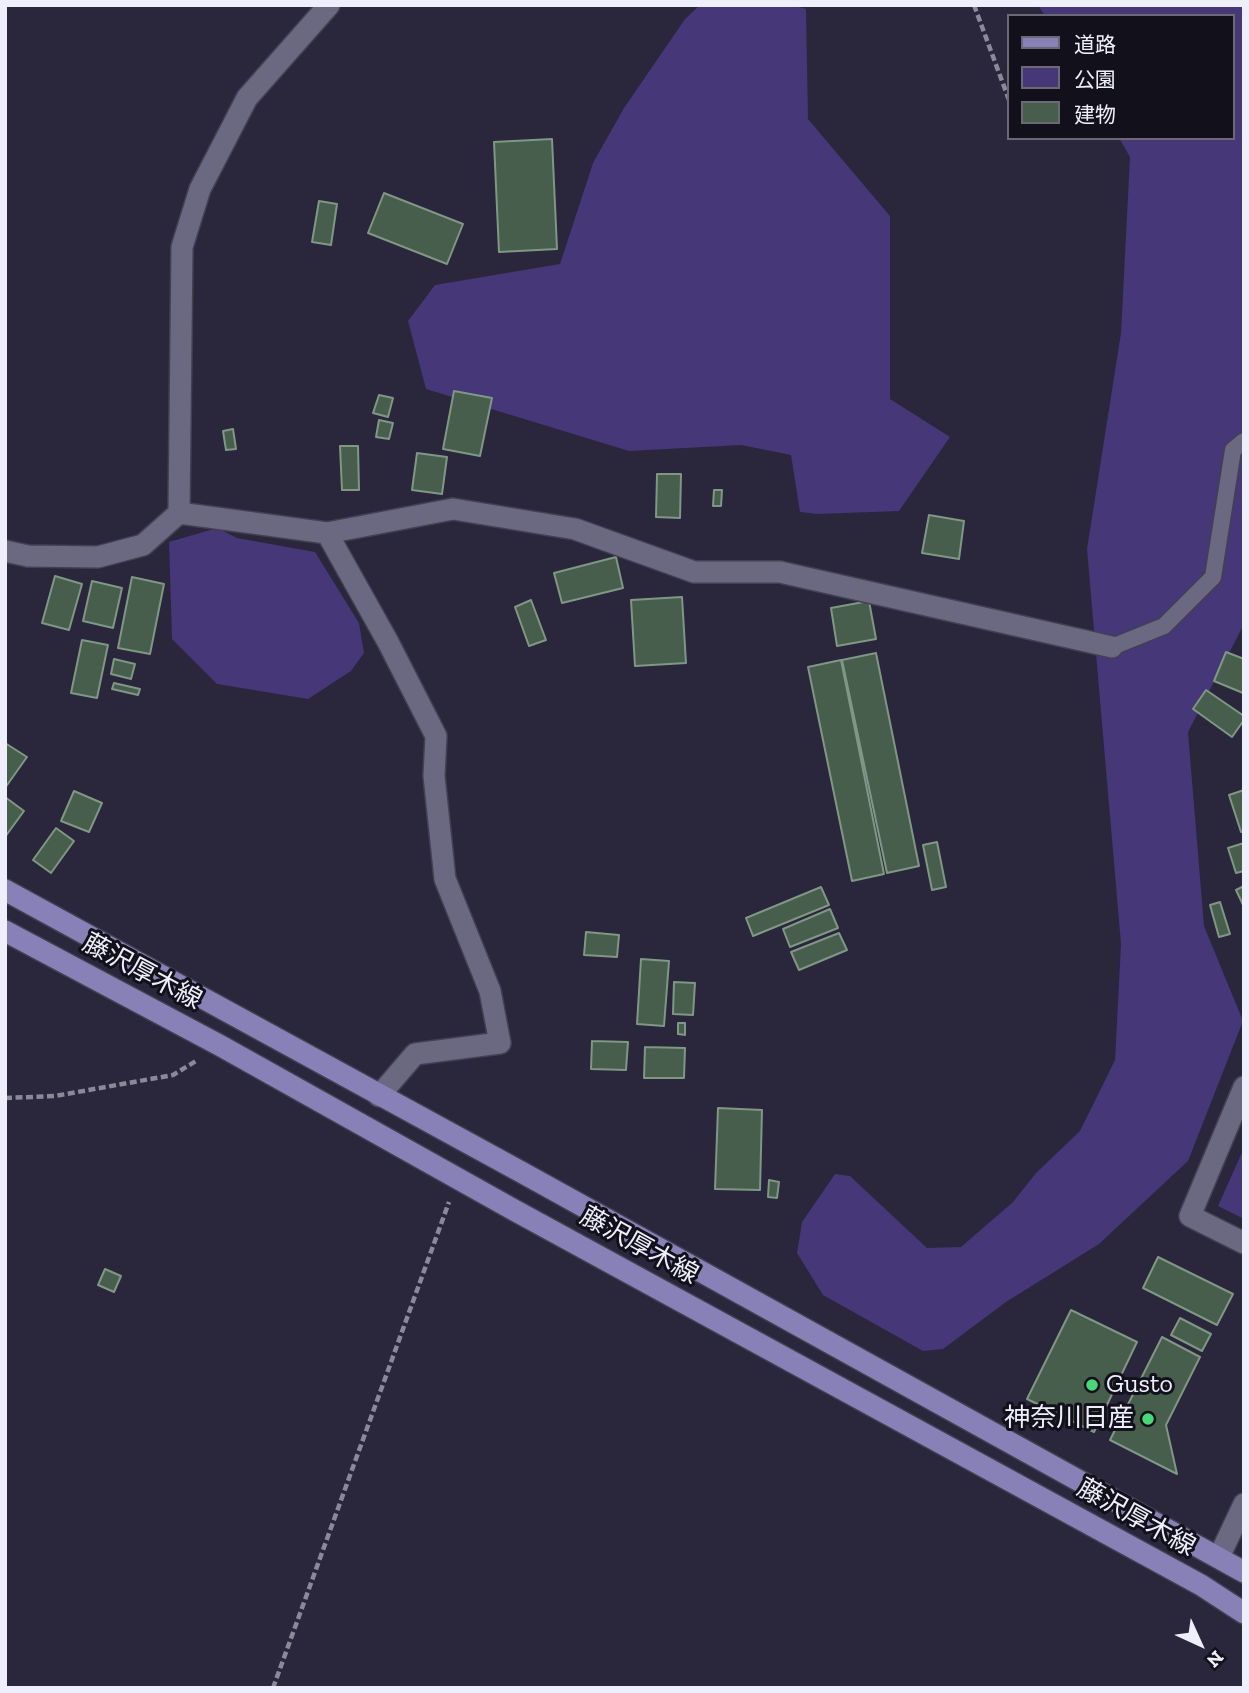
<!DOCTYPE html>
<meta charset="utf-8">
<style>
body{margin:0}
#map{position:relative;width:1249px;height:1693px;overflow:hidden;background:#2a263c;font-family:"Zilla Slab","Noto Sans JP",serif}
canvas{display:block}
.frame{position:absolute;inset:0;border:7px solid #efeefc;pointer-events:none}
.legend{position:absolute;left:1007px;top:14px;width:228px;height:126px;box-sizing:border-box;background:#12111b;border:2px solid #6a6975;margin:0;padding:9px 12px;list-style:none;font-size:21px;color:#efeefc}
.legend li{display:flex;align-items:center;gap:14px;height:35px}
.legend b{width:35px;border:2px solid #6a6975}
.north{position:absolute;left:1165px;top:1609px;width:70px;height:70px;-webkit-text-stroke:5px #12111b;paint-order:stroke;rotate:135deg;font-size:19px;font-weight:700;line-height:28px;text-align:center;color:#efeefc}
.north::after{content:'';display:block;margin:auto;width:24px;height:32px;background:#efeefc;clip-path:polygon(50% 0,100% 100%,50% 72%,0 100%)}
</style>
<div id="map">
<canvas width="1249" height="1693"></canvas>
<div class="frame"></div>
<ul class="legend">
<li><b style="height:9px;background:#8881b7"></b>道路</li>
<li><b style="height:19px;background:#453778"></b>公園</li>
<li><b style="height:19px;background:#485e4d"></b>建物</li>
</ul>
<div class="north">N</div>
</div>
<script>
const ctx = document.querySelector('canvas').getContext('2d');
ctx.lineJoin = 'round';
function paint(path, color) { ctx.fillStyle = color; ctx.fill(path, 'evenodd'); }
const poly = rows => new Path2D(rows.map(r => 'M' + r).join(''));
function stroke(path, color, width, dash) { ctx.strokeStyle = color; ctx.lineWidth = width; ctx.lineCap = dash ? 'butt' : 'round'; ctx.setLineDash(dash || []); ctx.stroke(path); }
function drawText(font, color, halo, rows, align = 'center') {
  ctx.font = font + ' "Zilla Slab","Noto Sans JP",serif'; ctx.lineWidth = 6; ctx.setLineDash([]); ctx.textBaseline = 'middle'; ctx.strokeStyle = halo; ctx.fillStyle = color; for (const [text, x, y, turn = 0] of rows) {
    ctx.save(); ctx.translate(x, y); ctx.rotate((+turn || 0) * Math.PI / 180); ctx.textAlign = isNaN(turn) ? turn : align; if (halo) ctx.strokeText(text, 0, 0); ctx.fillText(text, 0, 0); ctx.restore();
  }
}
const green = poly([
 [700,5,791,5,806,9,808,119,890,216,890,399,950,437,899,511,818,514,800,512,791,455,741,445,629,451,426,389,408,321,435,285,560,264,593,163,624,108,685,19],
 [1038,5,1244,5,1244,624,1188,732,1204,926,1243,1021,1188,1161,1099,1244,1006,1302,943,1349,923,1351,823,1295,797,1253,802,1222,835,1174,850,1176,927,1248,961,1247,1013,1202,1036,1173,1080,1131,1115,1060,1121,944,1087,549,1121,333,1130,157,1119,138,1233,138,1233,16,1045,16],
 [217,528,237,538,315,552,359,623,364,653,351,671,308,699,217,684,172,639,169,542],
 [1244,1148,1244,1219,1218,1206]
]);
const building = poly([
 [552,139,557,249,499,252,494,142,552,139],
 [384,193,463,224,447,264,368,233,384,193],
 [319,201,337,204,331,245,312,242,319,201],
 [454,391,492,398,480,456,443,449,454,391],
 [379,395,393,398,388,417,373,413,379,395],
 [379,420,393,423,389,439,376,437,379,420],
 [233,429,236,449,226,450,223,431,233,429],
 [340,446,358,446,359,490,342,490,340,446],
 [417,453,447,457,442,494,412,490,417,453],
 [657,474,681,474,680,518,656,517,657,474],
 [714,490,722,490,721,506,713,506,714,490],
 [929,515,964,521,959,559,922,553,929,515],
 [616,557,623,588,562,603,554,573,616,557],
 [55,576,82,584,69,630,42,623,55,576],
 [132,577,164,584,150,654,118,648,132,577],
 [92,581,122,588,113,628,83,621,92,581],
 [682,597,686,663,635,666,631,600,682,597],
 [531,600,546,640,529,646,515,607,531,600],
 [869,601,876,639,837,646,831,608,869,601],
 [82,640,108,645,97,698,71,693,82,640],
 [1226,652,1244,659,1243,693,1214,681,1226,652],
 [876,653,919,866,887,873,842,660,876,653],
 [114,659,135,664,131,679,111,674,114,659],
 [841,660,884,874,852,881,808,667,841,660],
 [114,683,140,689,138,695,112,689,114,683],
 [1206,690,1244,716,1244,720,1232,737,1193,709,1206,690],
 [5,743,27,757,5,788,5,743],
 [1244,790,1244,831,1241,832,1229,795,1244,790],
 [74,791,102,803,89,832,61,821,74,791],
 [5,797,24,811,5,837,5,797],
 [56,828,74,841,51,873,33,860,56,828],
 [937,842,946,887,932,890,923,845,937,842],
 [1244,843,1244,871,1236,873,1228,848,1244,843],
 [1244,886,1244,907,1236,890,1244,886],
 [821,887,829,905,753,936,746,918,821,887],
 [1220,902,1230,934,1219,937,1210,905,1220,902],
 [830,909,838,928,790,947,783,929,830,909],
 [586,932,619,935,617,957,584,955,586,932],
 [839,933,847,950,799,970,791,952,839,933],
 [641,959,669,961,664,1026,637,1024,641,959],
 [674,982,695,983,693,1015,673,1014,674,982],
 [678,1023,685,1023,685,1035,678,1034,678,1023],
 [592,1041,628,1042,626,1070,591,1069,592,1041],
 [645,1047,685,1048,684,1078,644,1078,645,1047],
 [718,1108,762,1110,760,1190,715,1189,718,1108],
 [769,1180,779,1182,777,1198,768,1197,769,1180],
 [1158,1257,1233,1294,1217,1325,1143,1288,1158,1257],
 [105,1269,121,1276,114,1292,98,1285,105,1269],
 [1071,1310,1137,1342,1094,1432,1027,1399,1071,1310],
 [1180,1318,1211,1334,1202,1351,1171,1335,1180,1318],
 [1162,1337,1200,1357,1166,1425,1177,1474,1110,1440,1162,1337]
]);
const path = poly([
 [974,5,1009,100],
 [5,1098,55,1096,173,1075,196,1061],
 [273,1688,449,1202]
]);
const lane = poly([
 [1112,647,1164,626,1213,577,1233,450,1244,441]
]);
const street = poly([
 [179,513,327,533,453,509,575,529,694,572,780,572,1112,647],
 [327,533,388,642,436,736,434,776,445,879,490,991,500,1043,415,1054,379,1096],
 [5,551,28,556,98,557,143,545,179,513,182,247,200,189,247,98,329,5],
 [1244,1087,1190,1216,1244,1243],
 [1219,1557,1244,1504]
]);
const primary = poly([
 [5,890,523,1173,1244,1572],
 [5,931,221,1046,514,1210,1201,1585,1244,1613]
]);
const markers = [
 [1092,1385,7,"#49d778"],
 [1148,1419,7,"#49d778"]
];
const streetNames = [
 ["藤沢厚木線",142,972,28],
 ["藤沢厚木線",639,1246,29],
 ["藤沢厚木線",1136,1518,29]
];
const poiNames = [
 ["Gusto",1106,1385],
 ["神奈川日産",1134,1419,"right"]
];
paint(green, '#453778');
paint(building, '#485e4d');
stroke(building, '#7f9784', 2);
stroke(lane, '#434052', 19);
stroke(street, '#434052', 24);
stroke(primary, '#434052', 24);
stroke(path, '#8b889a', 4.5, [7, 3.5]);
stroke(lane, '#6b6881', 16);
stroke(street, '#6b6881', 21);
stroke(primary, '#8881b7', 21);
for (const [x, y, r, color] of markers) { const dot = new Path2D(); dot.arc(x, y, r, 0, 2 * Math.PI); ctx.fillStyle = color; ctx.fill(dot); stroke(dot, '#12111b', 2.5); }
drawText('26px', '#efeefc', '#12111b', streetNames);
drawText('26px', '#efeefc', '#12111b', poiNames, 'left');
</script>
